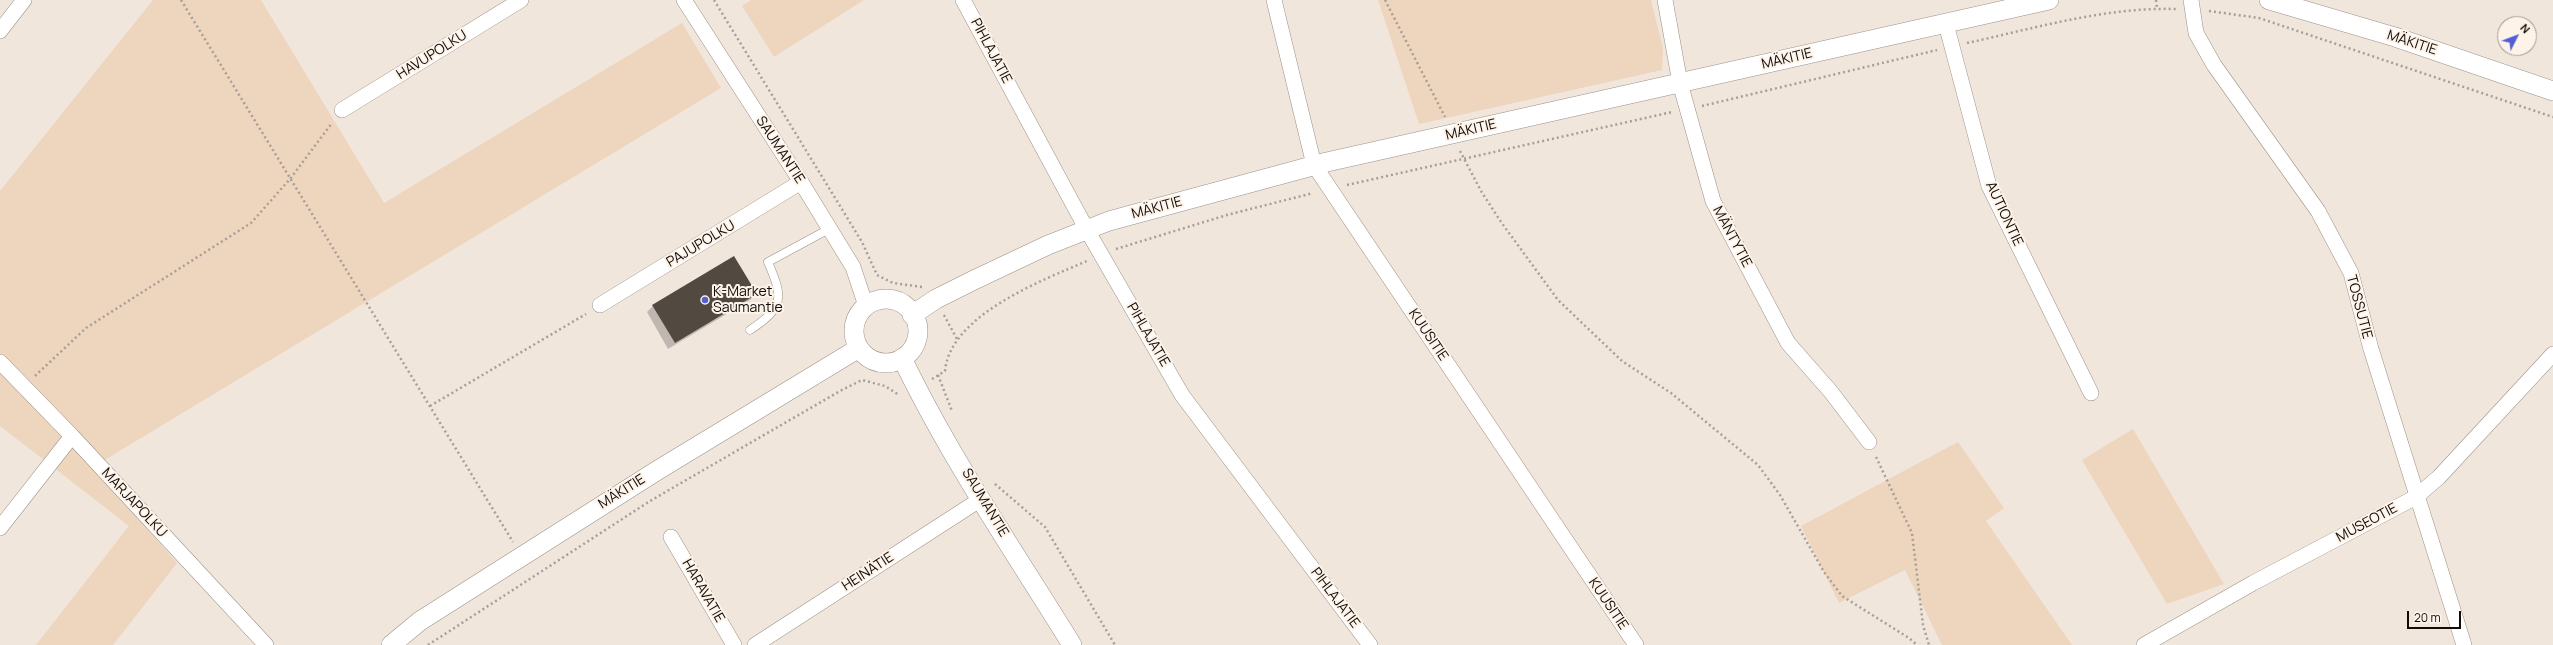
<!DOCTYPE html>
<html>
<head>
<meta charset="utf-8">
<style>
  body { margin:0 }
  #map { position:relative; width:2553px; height:645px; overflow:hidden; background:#f1e6dc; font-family:Manrope,sans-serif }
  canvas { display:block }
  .north { position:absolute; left:2497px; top:16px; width:40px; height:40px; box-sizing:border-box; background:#fef3e9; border:1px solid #9e968f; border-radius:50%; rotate:48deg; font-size:11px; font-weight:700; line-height:16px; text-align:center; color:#0e0b08 }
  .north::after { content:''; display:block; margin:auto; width:14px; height:18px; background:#545dd3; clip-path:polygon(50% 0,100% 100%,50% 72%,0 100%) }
  .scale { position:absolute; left:2407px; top:611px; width:54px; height:18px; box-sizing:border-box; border:2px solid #0e0b08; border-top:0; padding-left:5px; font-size:12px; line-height:14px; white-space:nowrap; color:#0e0b08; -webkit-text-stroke:3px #fef3e9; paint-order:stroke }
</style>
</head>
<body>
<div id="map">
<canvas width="2553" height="645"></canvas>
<div class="north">N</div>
<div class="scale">20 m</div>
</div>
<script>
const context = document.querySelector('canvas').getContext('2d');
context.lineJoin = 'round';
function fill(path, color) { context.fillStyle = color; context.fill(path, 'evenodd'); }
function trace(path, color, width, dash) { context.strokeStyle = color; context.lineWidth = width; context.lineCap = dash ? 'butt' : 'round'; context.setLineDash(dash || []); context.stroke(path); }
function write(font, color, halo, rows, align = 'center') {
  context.font = font + ' Manrope,sans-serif'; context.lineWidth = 4; context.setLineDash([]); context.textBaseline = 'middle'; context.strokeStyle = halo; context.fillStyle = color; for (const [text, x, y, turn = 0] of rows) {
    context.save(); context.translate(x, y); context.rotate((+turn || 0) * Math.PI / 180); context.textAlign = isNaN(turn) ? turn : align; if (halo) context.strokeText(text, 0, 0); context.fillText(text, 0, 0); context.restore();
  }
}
const green = new Path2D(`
  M153 0H261L384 203 682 23 721 88 93 467 177 563 113 645H36L129 526 0 426V191Z
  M751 0H864L774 57 742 6Z
  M1378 0H1651L1663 48 1662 70 1419 124Z
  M2133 429 2224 584 2167 604 2082 460Z
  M1958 442 2004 508 1986 521 2072 645H1942L1905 570 1839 603 1801 526Z`);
const shadow = new Path2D(`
  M756 294 750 300 668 349 647 312 653 306Z`);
const building = new Path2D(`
  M734 256 757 294 675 343 652 305Z`);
const path = new Path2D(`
  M181 0 513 542
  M714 0 862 242 877 275 893 283 922 287
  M1385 0 1445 117
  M2156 0 2157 9
  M2209 11 2259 18 2553 117
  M1967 43C2036 28 2105 7 2176 9
  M1702 106 1937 50
  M1460 151 1481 191 1501 222 1558 300 1622 361 1671 393 1758 465 1780 495 1824 572 1842 596 1909 638 1917 645
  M1347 185 1672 112
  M1116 249 1227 215 1313 193
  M944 315 958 341
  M938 375 952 411
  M35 376 86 328 251 223 290 179 332 123
  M932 379 945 371C950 315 1043 280 1087 261
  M430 406 586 314
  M1876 457 1912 533 1923 625 1929 645
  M995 484 1045 527 1115 645
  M428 645 650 501 840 391 862 380 885 386 899 395`);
const service = new Path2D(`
  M750 330C785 307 783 297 768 262L829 229`);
const minor = new Path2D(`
  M684 0 801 182 853 267 866 306
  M963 0 1087 230 1182 395 1370 645
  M1274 0 1314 165 1636 645
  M1665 0 1680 83 1713 201 1788 343 1831 392 1869 442
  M2191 0 2196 33 2214 65 2318 211 2351 273 2371 349 2464 645
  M1946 24 1989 186 2091 393
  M0 31 24 0
  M342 110 521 0
  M600 305 801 182
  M0 362 72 436 266 645
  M0 528 72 436
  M671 537 734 645
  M755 645 981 499
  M2144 645 2253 583 2416 497 2439 477 2553 354`);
const tertiary = new Path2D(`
  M2269 0 2395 37 2553 91
  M854 331a32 32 0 1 1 64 0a32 32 0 1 1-64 0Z
  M912 315 936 299 974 280 1048 245 1109 221 1327 162 2049 0
  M902 358C950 458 1014 551 1072 645
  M391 645 420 621 658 470 859 348`);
const markers = [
  [705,300,4,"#545dd3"]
];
const streetNames = [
  ["MÄKITIE",2412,43,18],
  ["PIHLAJATIE",991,51,62],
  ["HAVUPOLKU",432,55,-32],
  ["MÄKITIE",1787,59,-13],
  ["MÄKITIE",1471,130,-13],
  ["SAUMANTIE",780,150,57],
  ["MÄKITIE",1157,208,-15],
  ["AUTIONTIE",2004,214,65],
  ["MÄNTYTIE",1732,237,62],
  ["PAJUPOLKU",701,244,-31],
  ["TOSSUTIE",2359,307,75],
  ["PIHLAJATIE",1148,335,60],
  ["KUUSITIE",1428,335,56],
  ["MÄKITIE",622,492,-32],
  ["MARJAPOLKU",134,503,47],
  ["SAUMANTIE",985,503,59],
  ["MUSEOTIE",2367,523,-28],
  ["HEINÄTIE",868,572,-33],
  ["HARAVATIE",703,591,60],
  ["PIHLAJATIE",1335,598,53],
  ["KUUSITIE",1608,604,56]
];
const poiNames = [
  ["K-Market",713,292],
  ["Saumantie",713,308]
];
fill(green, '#eed5be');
fill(shadow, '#0003');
fill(building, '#524a41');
trace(service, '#9b9188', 9);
trace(minor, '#9b9188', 16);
trace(tertiary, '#9b9188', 20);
trace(path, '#a79e97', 2.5, [2, 3]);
trace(service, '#fff', 8);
trace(minor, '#fff', 15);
trace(tertiary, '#fff', 19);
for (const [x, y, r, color] of markers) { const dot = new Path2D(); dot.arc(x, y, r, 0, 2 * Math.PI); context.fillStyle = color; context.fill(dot); trace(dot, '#fef3e9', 1.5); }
write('14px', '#0e0b08', '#fef3e9', streetNames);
write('14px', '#0e0b08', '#fef3e9', poiNames, 'left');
</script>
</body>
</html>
